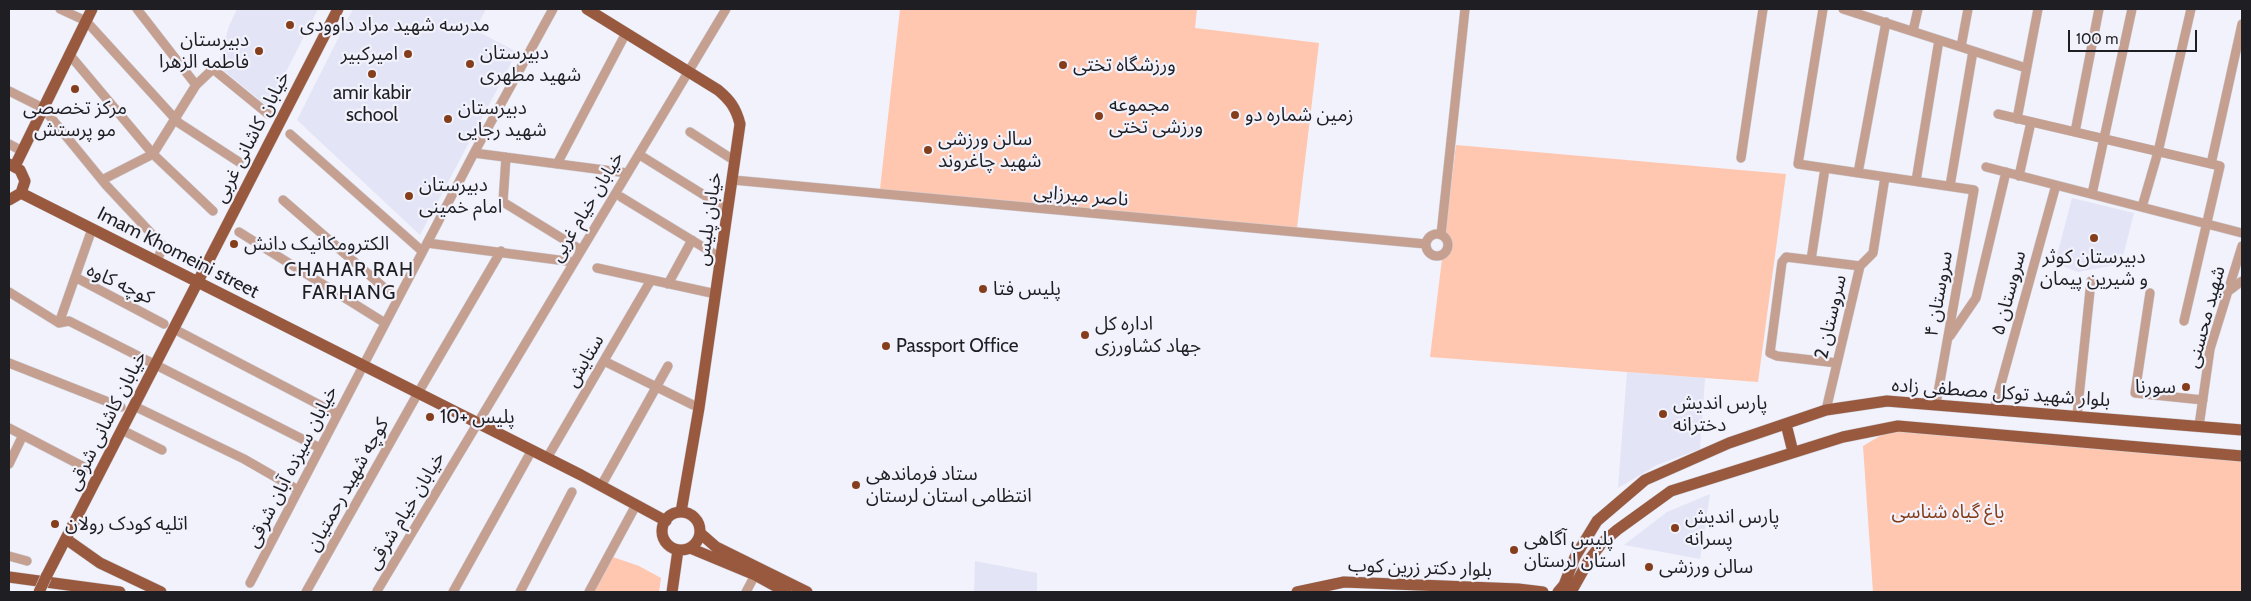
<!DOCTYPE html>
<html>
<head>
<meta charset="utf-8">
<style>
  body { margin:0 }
  #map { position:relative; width:2251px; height:601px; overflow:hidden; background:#f1f2fc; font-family:Cabin,sans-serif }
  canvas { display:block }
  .frame { position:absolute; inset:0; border:10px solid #1f1f23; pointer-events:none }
  .scale { position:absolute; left:2068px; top:30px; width:129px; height:22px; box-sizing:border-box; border:2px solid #1f1f23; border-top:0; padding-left:6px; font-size:15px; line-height:18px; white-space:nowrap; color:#1f1f23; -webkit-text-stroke:4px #f1f2fc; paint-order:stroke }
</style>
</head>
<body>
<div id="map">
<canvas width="2251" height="601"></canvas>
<div class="frame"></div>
<div class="scale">100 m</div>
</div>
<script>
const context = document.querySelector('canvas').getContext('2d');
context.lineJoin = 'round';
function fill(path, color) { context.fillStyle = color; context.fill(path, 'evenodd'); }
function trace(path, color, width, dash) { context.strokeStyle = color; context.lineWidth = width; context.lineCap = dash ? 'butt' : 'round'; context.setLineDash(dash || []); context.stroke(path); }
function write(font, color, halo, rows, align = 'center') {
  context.font = font + ' Cabin,"Noto Sans Arabic",sans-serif'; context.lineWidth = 4.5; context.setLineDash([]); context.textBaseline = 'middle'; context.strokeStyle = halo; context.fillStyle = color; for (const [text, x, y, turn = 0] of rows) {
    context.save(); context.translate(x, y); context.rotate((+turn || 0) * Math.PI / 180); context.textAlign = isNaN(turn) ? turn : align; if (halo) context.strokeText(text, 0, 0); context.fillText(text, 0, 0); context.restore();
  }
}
const built = new Path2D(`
  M237 9H318L268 107 218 66 229 26Z
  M353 9H486L475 30 517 52 420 235 297 120Z
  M2072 198 2134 213 2121 264 2078 272 2055 263Z
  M1627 372 1705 378 1700 449 1657 465 1618 488Z
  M1710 494 1700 559 1624 545 1667 512Z
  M975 561 1037 573V592H974Z`);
const green = new Path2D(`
  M900 9H1197L1195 28 1319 43 1296 236 880 189Z
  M1456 145 1786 174 1758 382 1430 357Z
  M1895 427 2242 457V592H1873L1863 446Z
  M610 556 639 566 661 578 659 592H593Z`);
const minor = new Path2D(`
  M60 9 86 21 179 123 239 162
  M137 9 196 85
  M1823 9 1798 164 1974 190 1936 404
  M1843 9 2026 68
  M1913 31 1918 9
  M1961 47 1968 9
  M69 54 153 154 213 211
  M9 91 43 108 106 185 163 246 157 261
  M1998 114 2220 166 2184 321
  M2017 119 2038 9
  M690 132 735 161
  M2075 132 2099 9
  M290 134 422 251
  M9 144 22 151
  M474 153 627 173
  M506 157 503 202 581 250
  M643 157 728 210
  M1741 158 1763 9
  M557 164 626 33
  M2211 164 2242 24
  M1986 167 2242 233
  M1825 168 1811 260 1860 266
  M1858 173 1886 22
  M2019 176 2031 122
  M102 180 153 154 196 85 213 69 268 114
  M733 180 1426 244
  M1916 181 1939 40
  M1950 186 1973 51
  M2092 194 2132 9
  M621 197 721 258
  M283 200 397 299
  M2142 207 2158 152 2191 9
  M239 232 385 323
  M1426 245a11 11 0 1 1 22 0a11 11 0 1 1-22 0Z
  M1441 235 1465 9
  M427 243 574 262
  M1811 260 1786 257 1782 262 1770 353 1777 356 1837 363
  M597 268 716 294
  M75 277 164 324
  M668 284 692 240
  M2230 290 2242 281
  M9 292 59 323 92 229
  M2150 293 2135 393 2203 400
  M59 323 69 321 320 448
  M174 329 337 414
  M1950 336 1976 298 2006 172
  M604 361 693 405
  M9 363 121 407
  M134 406 244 459 298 490
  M1994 409 2056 185
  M1826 410 1860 266 1873 253 1885 177
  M2077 416 2091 281
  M2199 426 2210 349 2242 246
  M9 428 86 468
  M122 430 162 450
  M547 458 651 280
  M9 464 23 435
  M601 486 668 366
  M9 556 27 561
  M250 583 474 153 553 9
  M377 591 726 9
  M306 592 418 393 501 251
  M453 592 532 450
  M520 592 572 492
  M589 592 636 505
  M746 592 755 575`);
const major = new Path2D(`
  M587 9 718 90C730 100 736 108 740 124L699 408 681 512
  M15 166 92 9
  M21 193 581 475 666 521
  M9 200 21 193 25 181 20 170 9 164
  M1786 424 1793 452
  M662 531a19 19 0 1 1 38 0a19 19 0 1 1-38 0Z
  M700 533 716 547 807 592
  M66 539 100 563 161 592
  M690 548 755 575 786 592
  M9 577 120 592
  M46 577 338 9
  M672 592 678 550
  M1297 592 1344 582 1518 589 1543 592
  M1558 592 1564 585 1575 557 1597 521 1645 480 1729 443 1826 410 1887 401 2242 430
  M1571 592 1589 560 1602 543 1617 530 1671 491 1843 437 1898 426 2242 456`);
const majorBridge = new Path2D(`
  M39 592 46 577`);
const markers = [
  [290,25,5,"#853e1c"],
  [259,51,5,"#853e1c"],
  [408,54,5,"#853e1c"],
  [470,64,5,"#853e1c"],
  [1063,65,5,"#853e1c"],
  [372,74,5,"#853e1c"],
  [75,89,5,"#853e1c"],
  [1235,115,5,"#853e1c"],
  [1099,116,5,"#853e1c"],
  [448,119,5,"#853e1c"],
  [928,150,5,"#853e1c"],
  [409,196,5,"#853e1c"],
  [2094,238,5,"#853e1c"],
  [234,244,5,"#853e1c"],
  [983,289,5,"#853e1c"],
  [1085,335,5,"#853e1c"],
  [886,346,5,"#853e1c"],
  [2186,387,5,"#853e1c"],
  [1663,414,5,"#853e1c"],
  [430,417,5,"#853e1c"],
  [856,485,5,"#853e1c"],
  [55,524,5,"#853e1c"],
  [1675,528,5,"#853e1c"],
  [1514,550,5,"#853e1c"],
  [1649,567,5,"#853e1c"]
];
const poiNames = [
  ["مدرسه شهید مراد داوودی",300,25],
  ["دبیرستان",249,40,"right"],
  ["فاطمه الزهرا",249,62,"right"],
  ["دبیرستان",480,53],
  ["شهید مطهری",480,75],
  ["امیرکبیر",398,54,"right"],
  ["ورزشگاه تختی",1073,65],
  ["amir kabir",372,93,"center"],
  ["school",372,115,"center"],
  ["مجموعه",1109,105],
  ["ورزشی تختی",1109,127],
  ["مرکز تخصصی",75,108,"center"],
  ["مو پرستش",75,130,"center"],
  ["دبیرستان",458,108],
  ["شهید رجایی",458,130],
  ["زمین شماره دو",1245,115],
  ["سالن ورزشی",938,139],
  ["شهید چاغروند",938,161],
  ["دبیرستان",419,185],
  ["امام خمینی",419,207],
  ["الکترومکانیک دانش",244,244],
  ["دبیرستان کوثر",2094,257,"center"],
  ["و شیرین پیمان",2094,279,"center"],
  ["پلیس فتا",993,289],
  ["اداره کل",1095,324],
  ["جهاد کشاورزی",1095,346],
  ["Passport Office",896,346],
  ["سورنا",2176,387,"right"],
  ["پارس اندیش",1673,403],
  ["دخترانه",1673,425],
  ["پلیس +10",440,417],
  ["ستاد فرماندهی",866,474],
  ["انتظامی استان لرستان",866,496],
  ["پارس اندیش",1685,517],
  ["پسرانه",1685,539],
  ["اتلیه کودک رولان",65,524],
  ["پلیس آگاهی",1524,539],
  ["استان لرستان",1524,561],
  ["سالن ورزشی",1659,567]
];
const streetNames = [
  ["خیابان کاشانی غربی",252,137,-63],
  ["ناصر میرزایی",1081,196,5],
  ["خیابان خیام غربی",587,207,-59],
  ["خیابان پلیس",709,219,-82],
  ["Imam Khomeini street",178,253,27],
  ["کوچه کاوه",120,284,25],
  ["سروستان ۵",2009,293,-75],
  ["سروستان ۴",1939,294,-80],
  ["سروستان 2",1831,317,-77],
  ["شهید محسنی",2206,317,-75],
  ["ستایش",585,361,-60],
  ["بلوار شهید توکل مصطفی زاده",2001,393,4],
  ["خیابان کاشانی شرقی",107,421,-63],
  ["خیابان سیزده آبان شرقی",292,467,-63],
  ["کوچه شهید رحمتیان",348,485,-61],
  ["خیابان خیام شرقی",406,511,-59],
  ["بلوار دکتر زرین کوب",1420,568,2]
];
const parkNames = [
  ["باغ گیاه شناسی",1948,512]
];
const neighbourhoodNames = [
  ["CHAHAR RAH",349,270],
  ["FARHANG",349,293]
];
fill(built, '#e3e4f5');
fill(green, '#ffc7af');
trace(minor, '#cfd0d9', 10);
trace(major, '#cfd0d9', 12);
trace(minor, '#c5a091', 9);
trace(major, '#98593e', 11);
trace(majorBridge, '#cfd0d9', 12, []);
trace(majorBridge, '#98593e', 11);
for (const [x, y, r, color] of markers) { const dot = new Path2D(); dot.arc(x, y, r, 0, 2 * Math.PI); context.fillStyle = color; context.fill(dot); trace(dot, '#f1f2fc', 2); }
write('19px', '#1f1f23', '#f1f2fc', poiNames, 'left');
write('19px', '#1f1f23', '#f1f2fc', streetNames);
write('19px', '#843c18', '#f1f2fc', parkNames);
context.letterSpacing = '1px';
write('20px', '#1f1f23', '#f1f2fc', neighbourhoodNames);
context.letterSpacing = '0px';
</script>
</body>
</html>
